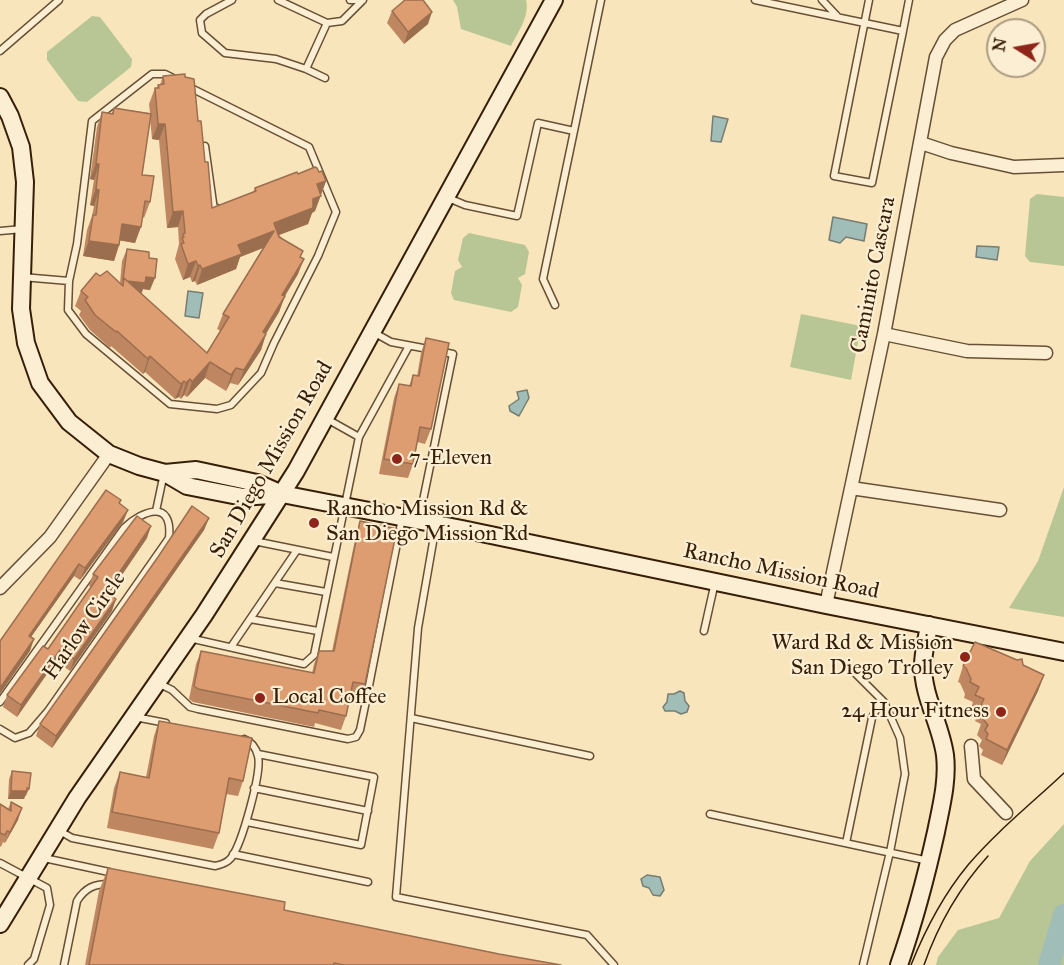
<!DOCTYPE html>
<html>
<head>
<meta charset="utf-8">
<style>
  body { margin:0 }
  #map { position:relative; width:1064px; height:965px; overflow:hidden; background:#f9e5bc; font-family:"IM FELL Great Primer",serif }
  canvas { display:block }
  .north { position:absolute; left:986px; top:18px; width:60px; height:60px; box-sizing:border-box; background:#fbeed3; border:2px solid #ac9b82; border-radius:50%; rotate:281deg; font-size:16px; font-weight:700; line-height:24px; text-align:center; color:#361e08 }
  .north::after { content:''; display:block; margin:auto; width:21px; height:27px; background:#8f2418; clip-path:polygon(50% 0,100% 100%,50% 72%,0 100%) }
</style>
</head>
<body>
<div id="map">
<canvas width="1064" height="965"></canvas>
<div class="north">N</div>
</div>
<script>
const context = document.querySelector('canvas').getContext('2d');
context.lineJoin = 'round';
function fill(path, color) { context.fillStyle = color; context.fill(path, 'evenodd'); }
function trace(path, color, width, dash) { context.strokeStyle = color; context.lineWidth = width; context.lineCap = dash ? 'butt' : 'round'; context.setLineDash(dash || []); context.stroke(path); }
function write(font, color, halo, rows, align = 'center') {
  context.font = font + ' "IM FELL Great Primer",serif'; context.lineWidth = 4.5; context.setLineDash([]); context.textBaseline = 'middle'; context.strokeStyle = halo; context.fillStyle = color; for (const [text, x, y, turn = 0] of rows) {
    context.save(); context.translate(x, y); context.rotate((+turn || 0) * Math.PI / 180); context.textAlign = isNaN(turn) ? turn : align; if (halo) context.strokeText(text, 0, 0); context.fillText(text, 0, 0); context.restore();
  }
}
const green = new Path2D(`
  M453 0H526C530 16 518 32 511 46L461 29 457 7Z
  M92 16 100 17 132 59 131 67 87 102 78 101 47 60V52Z
  M1037 194 1064 197V266L1030 262 1025 256 1030 199Z
  M469 233 525 245 529 252 525 274 518 278 522 285 518 307 511 312 454 300 451 293 455 271 462 267 458 260 463 238Z
  M801 314 861 326 851 380 790 367Z
  M1064 487V617L1009 608 1038 561Z
  M1064 824V965H936L938 957 958 930 999 918 1030 861Z`);
const water = new Path2D(`
  M713 116 728 119 721 142 711 141Z
  M833 217 867 224 864 241 846 237 840 243 829 240Z
  M977 246 999 247 997 260 976 257Z
  M188 291 203 293 199 318 185 316Z
  M527 390 529 398 519 416 510 411 509 406 519 399 517 392Z
  M680 691 684 693 685 701 689 706 687 712 681 714 675 711H665L663 707 667 702 668 694H674Z
  M647 875 660 877 664 890 660 896 653 895 649 888 643 886 641 879Z`);
const river = new Path2D(`
  M1049 965 1064 915`);
const lane = new Path2D(`
  M232 0 206 14 200 20 202 33 225 53 276 59 306 69 325 78
  M278 0 327 23
  M350 0H363
  M755 0 903 31 909 0
  M822 0 838 17
  M869 0 834 176 872 183 903 31
  M0 51 59 0
  M306 69 327 23 342 21 362 1
  M574 131 601 0
  M205 146 214 210 217 208
  M446 197 465 205 517 216 538 123 574 131 543 279 555 305
  M0 231 23 229
  M22 277 69 281 68 310 86 334 170 404 217 409 231 405 261 373 274 343 318 256 336 212 309 147 189 87
  M69 281 77 244 92 121 152 74H165L175 79
  M373 332 391 342 428 349
  M327 419 359 437 409 346
  M156 511 164 473
  M419 520 453 354 438 351
  M436 525 418 628 396 897 587 935 614 965
  M254 541 333 557
  M275 583 326 592
  M250 619 318 631
  M704 631 715 582
  M189 638 304 664 314 655 359 437
  M231 647 297 550
  M849 667 884 702 900 738 905 774 890 852 863 965
  M158 683 172 690 190 707 198 709 348 739 356 737 360 730 366 701 402 518
  M0 702 124 528C143 510 173 499 169 538L48 711 29 733 15 738 0 729
  M135 717 166 723
  M411 718 590 756
  M254 788 368 811
  M710 814 929 861
  M247 822 361 845 374 777 258 754
  M58 830 72 838 215 866C220 865 227 863 231 858 242 844 262 772 258 756 256 747 252 742 244 739
  M846 843 872 718 881 699
  M233 854 368 882
  M44 858 109 872 112 875
  M0 863 47 888 50 905 34 959 28 965
  M64 965 77 901C85 888 94 884 109 884`);
const street = new Path2D(`
  M921 143 951 153 1014 167 1064 165
  M884 334 967 351 1046 353
  M851 488 1000 510
  M0 588 50 537 109 454
  M826 605 884 334 936 57 945 40 955 30 1022 0
  M971 746 974 779 1006 813`);
const secondary = new Path2D(`
  M0 97 10 116 21 147 25 182 21 309 26 343 40 383 69 422 109 454 139 466 165 473 187 486 243 497 282 494 257 483 196 470 165 473
  M282 494 462 529 826 605 1064 652
  M0 924 77 798 204 615 296 471 554 0
  M899 965C914 922 926 877 936 832 941 807 948 781 945 755 941 725 923 697 923 666 923 652 927 639 929 625`);
const tram = new Path2D(`
  M911 965C925 930 944 894 968 865 996 832 1032 803 1064 773
  M924 965C938 925 959 888 988 856`);
const wall = new Path2D(`
  M392 11 428 24 404 44 387 23Z
  M163 76 185 77 198 121 212 208 253 192 255 188 298 174 319 172 326 181 315 211 312 213 308 224 279 235 301 257 298 274 285 296 279 312 266 334 261 350 238 385 230 383 226 391 205 378 187 397 184 395 181 399 179 397 175 399 145 372 143 374 111 346 110 348 90 330 79 315 81 311 75 306 81 291 100 276 120 283 122 261 127 249 149 258 150 290 143 289 141 294 207 353 221 331 217 329 223 314 263 248 240 257 236 269 197 285 195 281 192 282 190 277 183 280 175 259 179 244 178 227 167 228 159 140 152 139 150 118 142 175 150 202 144 218 143 217 135 243 120 240 119 245 114 261 83 256 87 230 92 216 94 206 90 205 94 180 90 179 97 127 102 112 112 113 114 108 150 113 149 104 155 88H157L158 85H160Z
  M426 338 431 429 425 444 417 442 413 464 408 478 379 474 394 398 399 384 409 386 413 375 417 376 421 353Z
  M121 500 119 504 128 510 123 522 80 580 74 576 31 637 30 651 0 641Z
  M209 518 204 530 52 748 36 736 40 724Z
  M360 521 365 684 360 698 350 696 346 716 341 730 315 723 314 727 193 702 189 699 196 664 201 651 312 673 314 664 319 651H332L356 535Z
  M147 538 109 594 112 611 70 671 56 661 17 717 3 707 7 695 48 649 91 587 89 586 93 574Z
  M1023 665 1044 675 1038 691 1002 765 981 755 983 750 979 746 982 740 977 735 981 724 975 721 978 714 970 711 973 702 964 698 965 694 960 683 958 682 963 666Z
  M159 721 243 781 238 796 226 794 219 833 213 849 107 828 114 788 120 772 146 777 154 736Z
  M12 771 29 789 26 796H25L24 799H8L9 779Z
  M11 802 18 820 5 843 3 842 1 847 0 846V804L8 809Z
  M108 868 284 910 499 954 561 965H85L99 891Z`);
const shadedWall = new Path2D(`
  M432 12 428 24 404 44 408 32Z
  M158 124H165L159 140 152 139Z
  M96 164H99L94 180 90 179Z
  M326 181 315 211 312 213 308 224 271 238 268 246 240 257 236 269 197 285 202 269 238 245 274 223 317 184Z
  M96 189 99 190 94 206 90 205Z
  M183 211 178 227 167 228 173 212Z
  M122 224 141 227 135 243 117 240Z
  M89 241 119 245 114 261 83 256Z
  M304 259 298 274 276 310 282 295Z
  M196 261 190 277 183 280 188 264Z
  M200 265 195 281 192 282 198 266Z
  M146 277 155 278 150 290 143 289 141 295 123 286 124 280Z
  M285 296 279 312 257 348 263 332Z
  M266 334 261 350 238 385 244 370Z
  M150 356 145 372 143 374 148 359Z
  M210 362 205 378 187 397 192 382Z
  M236 368 230 383 226 391 231 375Z
  M190 379 184 395 181 399 186 383Z
  M184 381 179 397 175 399 181 384Z
  M128 510 123 522 80 580 85 568Z
  M209 518 204 530 52 748 56 736Z
  M151 526 147 538 102 604 106 592Z
  M79 564 74 576 24 647 29 636Z
  M116 599 112 611 70 671 74 659Z
  M34 639 30 651 0 694V688Z
  M60 650 56 661 17 717 21 705Z
  M1044 675 1038 691 1002 765 1007 750Z
  M11 791H27L24 799H8Z
  M22 808 18 820 5 843 10 832Z`);
const building = new Path2D(`
  M405 0H423L432 12 408 32 392 11Z
  M185 74V77L194 79 198 121H201L205 162H208L212 208 256 191 255 188 297 172 298 174 315 167 317 168 319 172 322 171 326 181 317 184 321 196 313 199V208L274 223 279 237 303 251 300 257 304 259 282 295 285 296 263 332 266 334 244 370 236 368 231 375 210 362 192 382 190 379 186 383 184 381 181 384 150 356 148 359 117 331 116 332 95 315 85 300 88 297 81 291 96 273 100 276 107 271 123 286 124 278 207 353 229 317 223 314 274 231 238 245 242 254 202 269 200 265 198 266 196 261 188 264 181 244 184 243 182 238 184 237 183 234 185 233 183 211 173 212 165 124H158L155 88H159L158 85 164 84 163 76Z
  M114 108 151 114 142 175 154 176 150 202 145 201 141 227 122 224 119 245 89 241 93 215H96L99 190 96 189 99 164H96L102 112 113 114Z
  M127 249 149 252V258L157 259 155 278 146 277 145 283 127 281 124 278V280H123Z
  M426 338 449 343 431 429 420 427 413 464 384 459 399 384 411 386 413 375 419 376Z
  M106 490 121 500 119 503 128 510 85 568 79 564 29 636 34 639 0 688V641Z
  M192 506 209 518 56 736 40 724 158 557Z
  M137 516 151 526 106 592 116 599 74 659 60 650 21 705 7 695 43 646 48 649 98 577 93 574Z
  M360 521 397 529 365 684 353 682 346 716 319 710 318 713 198 689 194 686 201 651 314 673 319 651H334Z
  M975 642 1017 660 1022 659 1023 665 1044 675 1007 750 986 739 988 734 985 730 988 725 983 719 987 708 981 705 984 699 975 695 979 687 970 682 971 679 966 668 963 666Z
  M159 721 252 738 243 781 229 778 219 833 112 812 120 772 149 778Z
  M12 771 31 773 29 789 27 788V791H11Z
  M11 802 22 808 10 832 7 831 5 835 0 833V804L11 811Z
  M108 868 285 902 284 910 499 954 561 965H344L334 963 333 965H89Z`);
const markers = [
  [397,459,6,"#8f2418"],
  [314,523,6,"#8f2418"],
  [965,657,6,"#8f2418"],
  [260,698,6,"#8f2418"],
  [1001,712,6,"#8f2418"]
];
const streetNames = [
  ["Caminito Cascara",874,275,-79],
  ["San Diego Mission Road",272,460,-60],
  ["Rancho Mission Road",781,572,12],
  ["Harlow Circle",85,626,-55]
];
const poiNames = [
  ["7-Eleven",409,459],
  ["Rancho Mission Rd &",326,510],
  ["San Diego Mission Rd",326,535],
  ["Ward Rd & Mission",953,644,"right"],
  ["San Diego Trolley",953,669,"right"],
  ["Local Coffee",272,698],
  ["24 Hour Fitness",989,712,"right"]
];
fill(green, '#b8c695');
fill(water, '#a0bdb8');
trace(water, '#767d72', 1.5);
trace(river, '#a0bdb8', 22);
trace(lane, '#675035', 9);
trace(street, '#675035', 15);
trace(secondary, '#361e08', 20);
trace(lane, '#fbeed3', 6);
trace(street, '#fbeed3', 12);
trace(secondary, '#fbeed3', 16);
trace(tram, '#361e08', 1.5);
fill(wall, '#be8761');
fill(shadedWall, '#9b6e4f');
fill(building, '#dd9d71');
trace(building, '#9b6e4f', 1.5);
for (const [x, y, r, color] of markers) { const dot = new Path2D(); dot.arc(x, y, r, 0, 2 * Math.PI); context.fillStyle = color; context.fill(dot); trace(dot, '#fbeed3', 2); }
write('22px', '#361e08', '#fbeed3', streetNames);
write('22px', '#361e08', '#fbeed3', poiNames, 'left');
</script>
</body>
</html>
